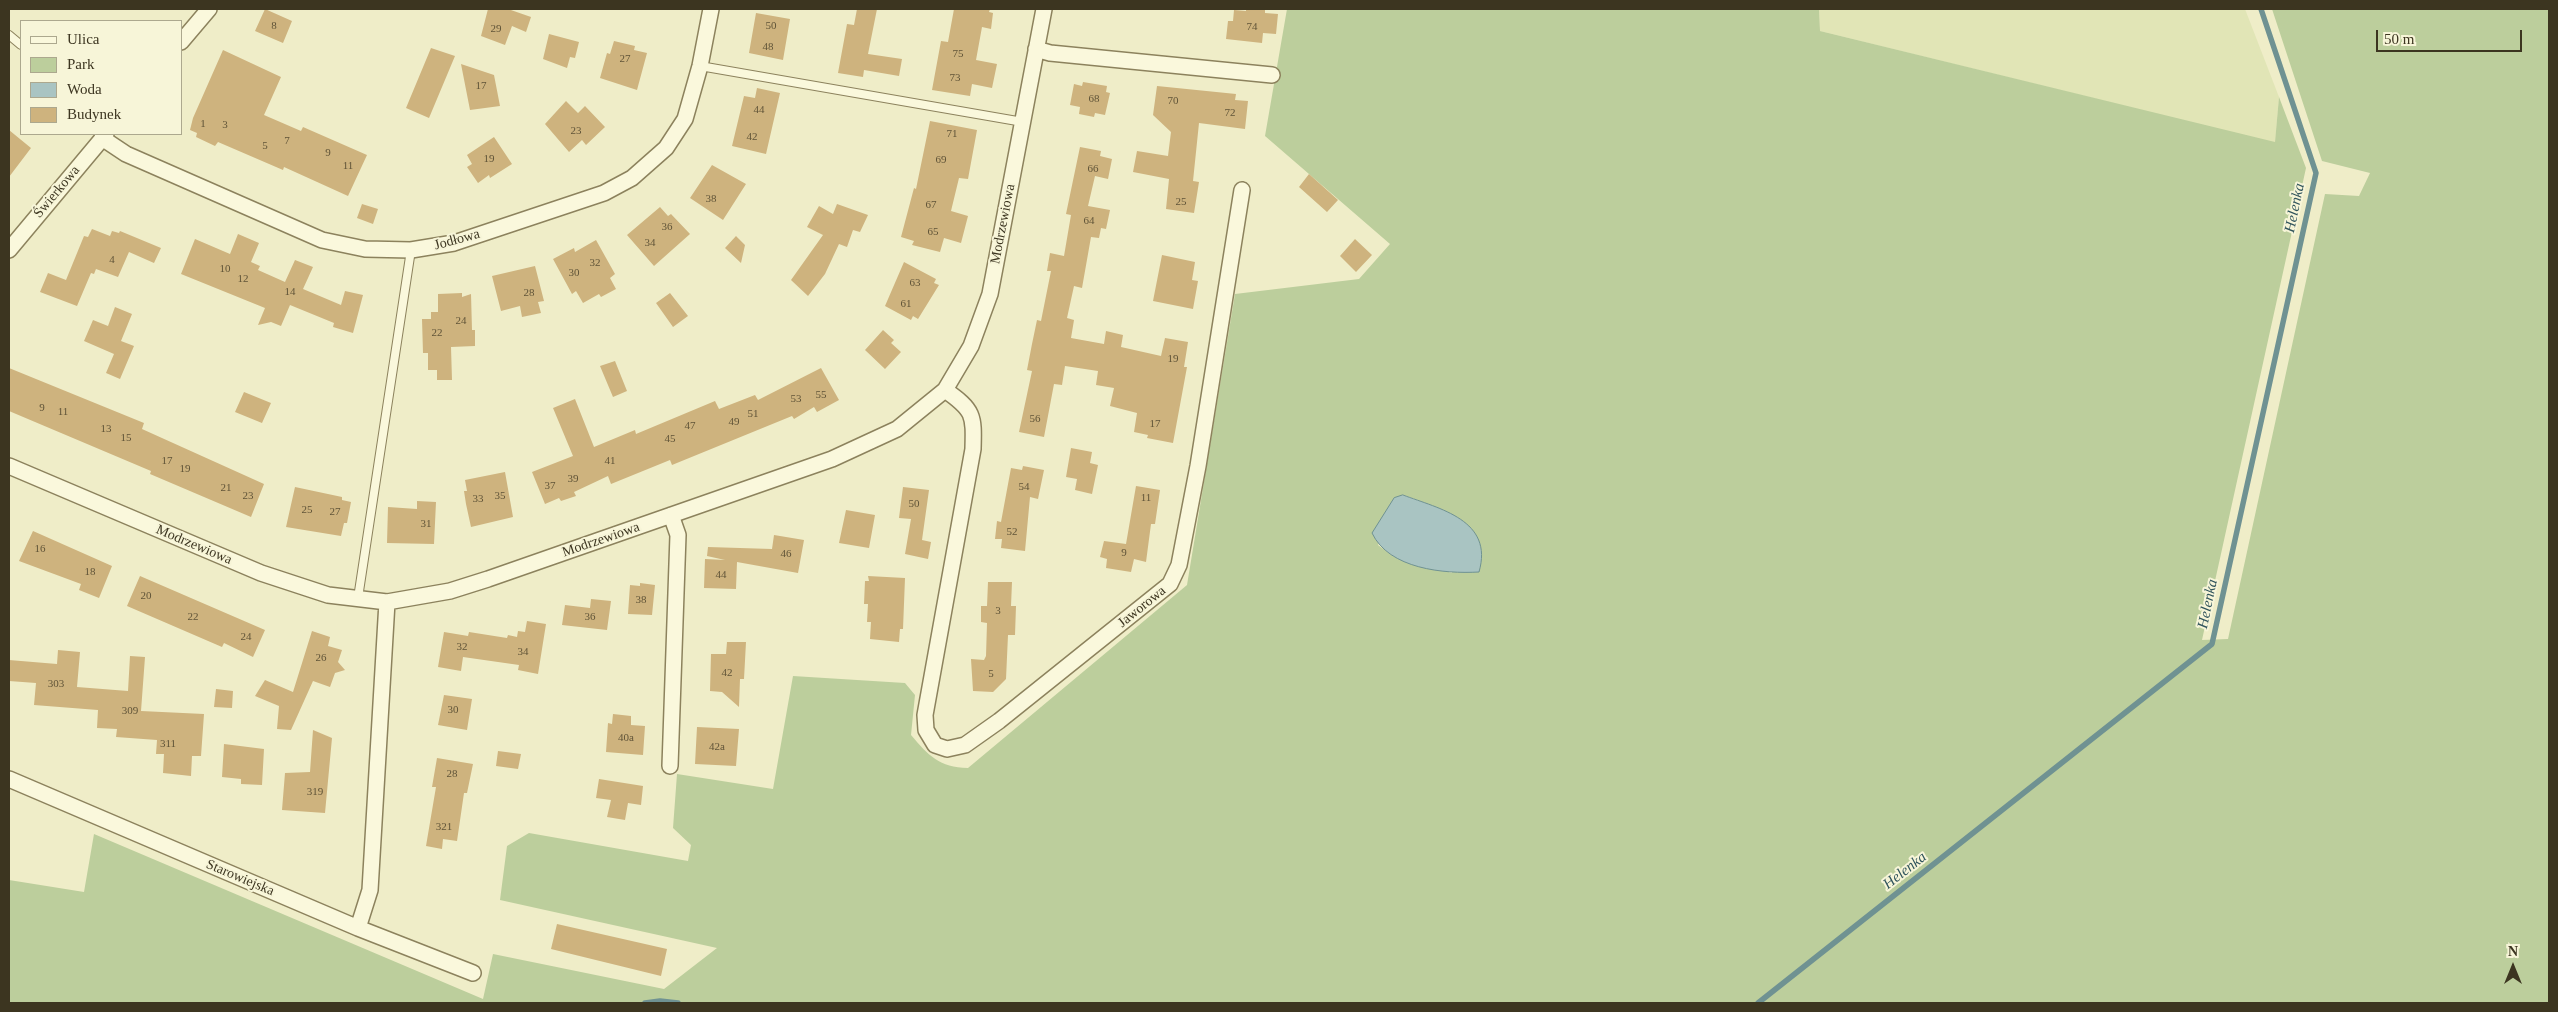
<!DOCTYPE html>
<html>
<head>
<meta charset="utf-8">
<style>
  body { margin:0 }
  #map { position:relative; width:2558px; height:1012px; overflow:hidden; background:#efedc8; font-family:Georgia,serif }
  canvas { display:block }
  .frame { position:absolute; inset:0; border:10px solid #3c3520; pointer-events:none }
  .legend { position:absolute; left:20px; top:20px; width:162px; height:115px; box-sizing:border-box; background:#f7f5d8; border:1px solid #aca88e; margin:0; padding:6px 9px; list-style:none; font-size:15px; color:#3c3520 }
  .legend li { display:flex; align-items:center; gap:10px; height:25px }
  .legend b { width:25px; border:1px solid #aca88e }
  .north { position:absolute; left:2488px; top:942px; width:50px; height:50px; -webkit-text-stroke:4px #f7f5d8; paint-order:stroke; rotate:0deg; font-size:14px; font-weight:700; line-height:20px; text-align:center; color:#3c3520 }
  .north::after { content:''; display:block; margin:auto; width:18px; height:22px; background:#3c3520; clip-path:polygon(50% 0,100% 100%,50% 72%,0 100%) }
  .scale { position:absolute; left:2376px; top:30px; width:146px; height:22px; box-sizing:border-box; border:2px solid #3c3520; border-top:0; padding-left:6px; font-size:15px; line-height:18px; white-space:nowrap; color:#3c3520; -webkit-text-stroke:4px #f7f5d8; paint-order:stroke }
</style>
</head>
<body>
<div id="map">
<canvas width="2558" height="1012"></canvas>
<div class="frame"></div>
<ul class="legend">
<li><b style="height:6px;background:#faf8dc"></b>Ulica</li>
<li><b style="height:14px;background:#bcce9c"></b>Park</li>
<li><b style="height:14px;background:#a9c4c2"></b>Woda</li>
<li><b style="height:14px;background:#ceb37e"></b>Budynek</li>
</ul>
<div class="north">N</div>
<div class="scale">50 m</div>
</div>
<script>
const context = document.querySelector('canvas').getContext('2d');
context.lineJoin = 'round';
function fill(path, color) { context.fillStyle = color; context.fill(path, 'evenodd'); }
function trace(path, color, width, dash) { context.strokeStyle = color; context.lineWidth = width; context.lineCap = dash ? 'butt' : 'round'; context.setLineDash(dash || []); context.stroke(path); }
function write(font, color, halo, rows, align = 'center') {
  context.font = font + ' Georgia,serif'; context.lineWidth = 4; context.setLineDash([]); context.textBaseline = 'middle'; context.strokeStyle = halo; context.fillStyle = color; for (const [text, x, y, turn = 0] of rows) {
    context.save(); context.translate(x, y); context.rotate((+turn || 0) * Math.PI / 180); context.textAlign = isNaN(turn) ? turn : align; if (halo) context.strokeText(text, 0, 0); context.fillText(text, 0, 0); context.restore();
  }
}
const farmland = new Path2D(`
  M1819 9H2245L2279 97 2275 143 1820 31Z`);
const green = new Path2D(`
  M1287 9H1819L1820 31 2275 142 2279 97 2306 168 2202 640 2228 639 2325 194 2359 196 2370 173 2322 161 2272 9H2549V1003H9V880L84 892 94 834 483 999 493 954 664 989 717 948 500 900 507 846 529 833 688 861 691 845 673 828 677 774 773 789 793 676 905 683 915 695 911 735C929 756 939 767 968 768L1187 585 1235 294 1359 279 1390 244 1265 136ZM1403 495 1425 503 1452 573 1393 556 1378 545Z`);
const water = new Path2D(`
  M1403 495C1440 509 1494 520 1479 572 1444 574 1389 569 1372 533L1394 498Z`);
const stream = new Path2D(`
  M645 1003 660 1001 678 1003
  M1758 1003 2212 644 2316 173 2261 9`);
const building = new Path2D(`
  M265 9 292 21 283 43 255 31Z
  M488 9H508L531 17 526 32 512 26 505 45 481 36Z
  M857 9H877L868 54 902 59 899 76 864 70 863 77 838 73 847 24 854 25Z
  M954 9H990L989 12 993 13 991 29 982 27 976 60 997 64 992 88 972 84 970 96 932 90 941 41 948 42Z
  M1246 9H1265V13L1278 14 1276 34 1263 33 1262 43 1226 39 1228 21H1233L1234 10 1246 11Z
  M756 13 790 19 783 60 749 53Z
  M549 34 579 42 575 58 570 57 567 68 543 59Z
  M614 41 635 46 634 50 647 53 637 90 600 78 607 53 610 54Z
  M431 48 455 56 429 118 406 108Z
  M223 50 281 77 264 115 301 131 303 127 367 155 348 196 284 167 283 170 218 142 215 146 196 137 197 133 190 130 193 118Z
  M461 64 494 75 500 106 470 110Z
  M1083 82 1107 86 1106 92 1110 93 1105 115 1095 113 1094 117 1079 114 1080 107 1070 105 1074 84 1082 86Z
  M1157 86 1236 94 1235 100 1248 101 1245 129 1199 123 1193 181 1199 182 1194 213 1166 209 1169 179 1133 172 1137 151 1168 156 1171 132 1153 115Z
  M757 88 780 93 766 154 732 146 744 96 755 98Z
  M566 101 578 113 585 106 605 127 586 145 582 140 569 152 545 124Z
  M930 121 977 130 968 179 959 178 951 211 968 216 961 243 944 238 940 252 912 245 914 241 901 237 914 188 916 189Z
  M9 130 31 148 9 177Z
  M494 137 512 164 490 178 489 175 478 183 467 167 472 164 467 155Z
  M1080 147 1101 151 1100 156 1112 159 1108 179 1095 176 1088 206 1110 210 1106 229 1101 228 1099 238 1091 237 1082 288 1074 286 1067 318 1074 320 1071 338 1104 344 1106 331 1123 335 1121 347 1161 356 1165 338 1188 342 1184 367H1187L1173 443 1147 438 1148 435 1134 432 1137 413 1110 406 1114 388 1096 385 1098 371 1065 366 1062 385 1054 384 1044 437 1019 432 1032 371 1027 370 1032 344 1037 320 1041 321 1051 271H1047L1050 253 1064 256 1071 215 1066 214Z
  M712 165 746 184 723 220 690 198Z
  M1309 174 1338 200 1327 212 1299 187Z
  M362 204 378 209 373 224 357 218Z
  M837 204 868 215 860 232 853 230 847 247 839 244 825 274 808 296 791 280 823 235 807 227 819 206 833 214Z
  M660 207 668 216 671 214 690 234 654 266 627 235Z
  M92 229 110 236 112 231 119 233 120 231 161 248 154 263 129 252 118 277 96 269 94 274 91 273 77 306 40 292 48 273 66 280 84 236 88 237Z
  M238 234 259 243 251 262 260 266 258 270 285 282 295 260 313 267 303 289 341 305 345 291 363 295 353 333 333 327 334 323 290 305 281 326 271 322 258 325 265 308 181 274 195 239 230 254Z
  M736 236 745 245 741 263 725 248Z
  M1355 239 1372 255 1356 272 1340 256Z
  M596 240 615 274 610 278 616 289 601 297 599 294 583 303 576 291 572 294 553 259 574 248 575 252Z
  M1162 255 1195 262 1192 280 1198 281 1193 309 1153 301Z
  M904 262 936 279 934 283 939 285 918 319 913 316 911 320 885 306Z
  M535 266 544 301 538 302 541 313 522 317 520 306 501 311 492 276Z
  M462 293V297L471 294 472 330H475V346L451 347 452 380H437V370H428V353H423L422 319H431V312H438V294Z
  M670 293 688 316 673 327 656 303Z
  M115 307 132 314 121 341 134 346 120 379 106 373 114 354 84 341 93 320 108 326Z
  M883 330 894 340 891 343 901 352 885 369 865 350Z
  M615 361 627 391 613 397 600 366Z
  M9 368 144 423 142 429 264 484 251 517 150 474 151 471 9 411Z
  M821 368 839 400 817 412 814 407 794 419 792 416 672 465 670 460 611 484 608 476 574 492 576 496 561 501 559 498 545 504 532 472 573 456 553 408 575 399 594 447 635 430 636 434 715 401 719 409 755 395 758 400Z
  M244 392 271 403 262 423 235 412Z
  M1071 448 1092 452 1090 463 1098 465 1092 494 1075 490 1077 479 1066 477Z
  M1023 466 1044 470 1038 499 1030 497 1025 551 1001 548 1002 539H995L997 521 1001 522 1011 468 1022 470Z
  M505 472 513 517 471 527 466 504 464 491H467L465 480Z
  M1136 486 1160 490 1155 524H1151L1146 562 1134 559 1131 572 1106 568 1107 559 1100 557 1104 541 1126 544Z
  M295 487 342 497V500L351 502 347 523H344L341 536 286 527Z
  M903 487 929 490 922 540 931 542 928 559 905 554 911 519 899 518Z
  M417 501 436 502 434 544 387 543 388 507 417 509Z
  M846 510 875 515 869 548 839 543Z
  M33 531 112 566 99 598 79 590 81 584 19 561Z
  M774 535 804 540 798 573 737 562 736 589 704 588 705 559 725 560 707 556 708 547 772 549Z
  M140 576 265 630 253 657 224 643 222 647 127 606Z
  M868 576 905 578 903 629H900L899 642 870 639 871 622H867L868 604H864L865 581H869Z
  M988 582H1012L1011 606H1016L1015 635H1008L1006 679 993 692 973 691 971 659 984 660 986 656 987 623 981 622V606H987Z
  M640 583 655 585 652 615 628 614 630 585 640 586Z
  M591 599 611 601 607 630 562 625 565 605 590 608Z
  M527 621 546 624 538 674 518 670 519 665 463 657 461 671 438 667 444 632 468 636 469 632 507 638 508 635 517 637 518 631 525 632Z
  M312 631 330 637 328 646 342 650 338 662 345 670 335 673 330 687 313 681 291 730 277 729 279 706 255 696 265 680 293 692Z
  M727 642H746L744 679H740L739 707 722 692 710 691 711 654H726Z
  M58 650 80 652 77 687 128 691 130 656 145 657 141 711 204 714 201 756H192L191 776 163 773 164 754H156L157 740 116 737 117 729 97 728 98 710 34 705 36 683 9 681V660L57 664Z
  M216 689 233 691 232 708 214 707Z
  M444 695 472 699 467 730 438 725Z
  M613 714 631 716V725L645 726 643 755 606 752 608 723 612 724Z
  M697 727 739 729 736 766 695 764Z
  M313 730 332 738 325 813 282 810 285 773 310 772Z
  M224 744 264 749 262 785 241 784V779L222 777Z
  M498 751 521 754 518 769 496 766Z
  M437 758 473 764 467 793H464L457 841 443 839 442 849 426 846 436 787H432Z
  M599 779 643 786 641 805 628 803 625 820 607 817 611 800 596 798Z
  M557 924 667 949 661 976 551 949Z`);
const service = new Path2D(`
  M9 35 21 45
  M700 66 1023 122
  M358 598 411 250`);
const minor = new Path2D(`
  M181 42 209 9
  M1036 49 1050 53 1272 75
  M102 138 126 154 322 240 365 249 411 250 454 243 604 193 632 178 666 148 685 119 700 66 711 9
  M9 250 106 134
  M945 390C974 410 974 415 973 449L925 715 926 730 935 745 947 749 965 745 999 721 1170 584 1179 565 1198 466 1242 190
  M9 466 261 573 328 595 387 602 450 591 488 579 832 459 897 429 945 390 971 346 990 294 1044 9
  M670 766 678 535 671 515
  M9 779 358 928 473 973
  M358 928 370 890 387 602`);
const numberNames = [
  ["8",274,26],
  ["50",771,26],
  ["74",1252,27],
  ["29",496,29],
  ["48",768,47],
  ["75",958,54],
  ["27",625,59],
  ["73",955,78],
  ["17",481,86],
  ["68",1094,99],
  ["70",1173,101],
  ["44",759,110],
  ["72",1230,113],
  ["1",203,124],
  ["3",225,125],
  ["23",576,131],
  ["71",952,134],
  ["42",752,137],
  ["7",287,141],
  ["5",265,146],
  ["9",328,153],
  ["19",489,159],
  ["69",941,160],
  ["11",348,166],
  ["66",1093,169],
  ["38",711,199],
  ["25",1181,202],
  ["67",931,205],
  ["64",1089,221],
  ["36",667,227],
  ["65",933,232],
  ["34",650,243],
  ["4",112,260],
  ["32",595,263],
  ["10",225,269],
  ["30",574,273],
  ["12",243,279],
  ["63",915,283],
  ["14",290,292],
  ["28",529,293],
  ["61",906,304],
  ["24",461,321],
  ["22",437,333],
  ["19",1173,359],
  ["55",821,395],
  ["53",796,399],
  ["9",42,408],
  ["11",63,412],
  ["51",753,414],
  ["56",1035,419],
  ["49",734,422],
  ["17",1155,424],
  ["47",690,426],
  ["13",106,429],
  ["15",126,438],
  ["45",670,439],
  ["17",167,461],
  ["41",610,461],
  ["19",185,469],
  ["39",573,479],
  ["37",550,486],
  ["54",1024,487],
  ["21",226,488],
  ["23",248,496],
  ["35",500,496],
  ["11",1146,498],
  ["33",478,499],
  ["50",914,504],
  ["25",307,510],
  ["27",335,512],
  ["31",426,524],
  ["52",1012,532],
  ["16",40,549],
  ["9",1124,553],
  ["46",786,554],
  ["18",90,572],
  ["44",721,575],
  ["20",146,596],
  ["38",641,600],
  ["3",998,611],
  ["22",193,617],
  ["36",590,617],
  ["24",246,637],
  ["32",462,647],
  ["34",523,652],
  ["26",321,658],
  ["42",727,673],
  ["5",991,674],
  ["303",56,684],
  ["30",453,710],
  ["309",130,711],
  ["40a",626,738],
  ["311",168,744],
  ["42a",717,747],
  ["28",452,774],
  ["319",315,792],
  ["321",444,827]
];
const streetNames = [
  ["Świerkowa",57,192,-50],
  ["Modrzewiowa",1003,224,-79],
  ["Jodłowa",457,240,-15],
  ["Modrzewiowa",601,540,-19],
  ["Modrzewiowa",194,545,23],
  ["Jaworowa",1142,607,-39],
  ["Starowiejska",240,878,23]
];
const waterNames = [
  ["Helenka",2295,208,-78],
  ["Helenka",2208,604,-78],
  ["Helenka",1905,871,-38]
];
fill(farmland, '#e1e5b6');
fill(green, '#bcce9c');
fill(water, '#a9c4c2');
trace(water, '#6f9292', 1);
trace(stream, '#6f9292', 5.5);
fill(building, '#ceb37e');
trace(service, '#8c825d', 10);
trace(minor, '#8c825d', 18);
trace(service, '#faf8dc', 8);
trace(minor, '#faf8dc', 15);
write('11px', '#605438', null, numberNames);
write('14px', '#3c3520', '#f7f5d8', streetNames);
write('italic 15px', '#30545c', '#f7f5d8', waterNames);
</script>
</body>
</html>
